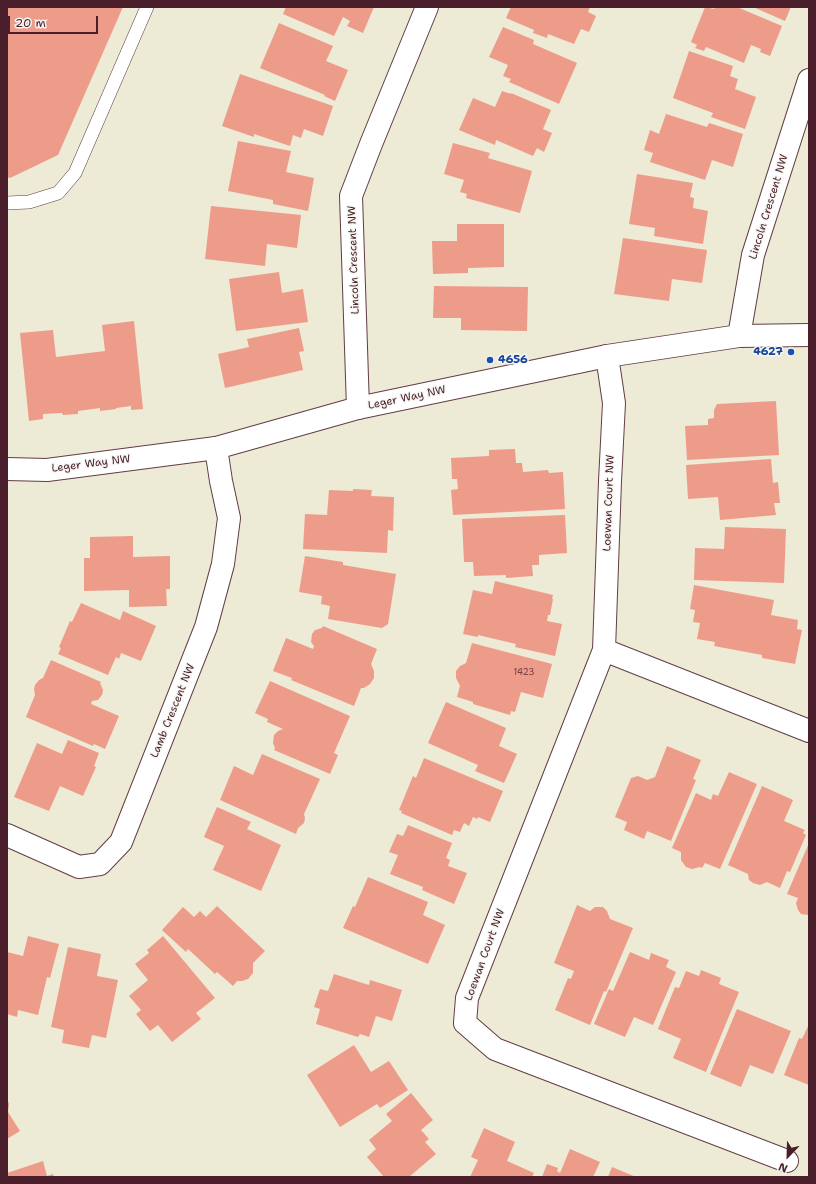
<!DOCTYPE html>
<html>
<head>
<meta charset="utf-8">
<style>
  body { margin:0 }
  #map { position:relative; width:816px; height:1184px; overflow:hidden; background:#edead6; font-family:"Shantell Sans",sans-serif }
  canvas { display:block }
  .frame { position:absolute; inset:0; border:8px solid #4a1f2b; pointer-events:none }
  .north { position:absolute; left:768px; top:1136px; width:40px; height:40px; -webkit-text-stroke:3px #f6f6f2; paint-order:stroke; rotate:203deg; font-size:11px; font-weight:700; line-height:16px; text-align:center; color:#4a1f2b }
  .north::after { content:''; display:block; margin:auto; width:14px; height:18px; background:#4a1f2b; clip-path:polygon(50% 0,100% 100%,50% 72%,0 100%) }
  .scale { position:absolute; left:8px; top:16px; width:90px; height:18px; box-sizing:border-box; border:2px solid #4a1f2b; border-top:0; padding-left:5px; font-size:12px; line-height:14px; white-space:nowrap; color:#4a1f2b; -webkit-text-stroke:3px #f6f6f2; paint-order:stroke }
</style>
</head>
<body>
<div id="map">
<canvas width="816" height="1184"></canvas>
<div class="frame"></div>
<div class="north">N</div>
<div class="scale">20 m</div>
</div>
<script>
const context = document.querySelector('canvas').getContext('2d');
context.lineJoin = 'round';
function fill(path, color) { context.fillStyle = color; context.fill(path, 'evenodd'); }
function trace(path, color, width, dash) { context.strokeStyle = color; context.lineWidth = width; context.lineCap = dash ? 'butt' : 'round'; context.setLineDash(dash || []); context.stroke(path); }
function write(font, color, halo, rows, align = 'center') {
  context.font = font + ' "Shantell Sans",sans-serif'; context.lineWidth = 3; context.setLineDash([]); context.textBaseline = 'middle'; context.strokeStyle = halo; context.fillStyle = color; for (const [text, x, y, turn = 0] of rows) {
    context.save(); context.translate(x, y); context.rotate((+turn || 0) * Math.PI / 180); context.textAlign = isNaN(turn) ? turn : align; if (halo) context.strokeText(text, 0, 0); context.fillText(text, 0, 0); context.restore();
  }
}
const building = new Path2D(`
  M7 7H123L58 155 10 178 7 177Z
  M286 7H374L363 33 347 26 350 21 343 17 334 36 283 14Z
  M511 7H590L588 12 596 16 589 32 581 29 574 44 548 34 547 38 533 33 534 30 506 18Z
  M705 7 714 9 715 7H737L782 26 770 56 760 52 761 49 751 45 744 63 706 47 704 51 695 48 697 45 691 42Z
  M753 7H791L785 21Z
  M279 23 333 46 326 61 348 70 335 101 324 96 325 95 260 68Z
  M503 27 534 40 533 44 577 63 559 104 509 82 511 79 503 76 508 65 489 57Z
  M689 51 733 66 730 76 738 79 735 89 756 97 745 129 711 117 713 113 673 98Z
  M240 74 333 106 323 136 304 129 301 138 293 135 290 146 254 134V137L222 126Z
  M502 91 511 94V93L551 110 543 129 552 133 544 152 537 148 533 156 496 140 495 145 459 130 473 98 495 107Z
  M666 114 707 127 709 123 743 134 733 167 712 160 705 180 650 162 653 153 644 150 650 130 659 134Z
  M238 141 291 151 286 172 314 178 308 211 273 204V200L228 191Z
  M453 143 490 153 488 158 532 171 520 213 466 198 467 194 460 192 464 180 444 174Z
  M637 174 693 183 690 197 694 198 693 208 708 211 703 244 654 236 655 228 629 224Z
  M211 206 301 215 297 248 267 244 265 266 205 259Z
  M457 224H504V267L468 268V273L433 274 432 241H457Z
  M623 238 707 250 702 283 672 279 669 301 614 294Z
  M279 272 282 293 303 289 308 322 236 331 229 279Z
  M434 286 528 287 527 331 461 330V318H433Z
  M134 321 143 409 131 410V406L116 408V409L100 411V408L78 411V414L63 415 62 413 43 414V419L29 421 20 333 53 330 56 357 105 351 102 325Z
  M299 328 304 351 299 352 303 370 225 388 218 354 249 347 247 339Z
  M776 401 779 455 687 460 685 426 708 425V419L714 418V410L717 404Z
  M515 449 516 463H522L523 472 548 470 549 473 563 472 565 509 453 515 451 490 458 489 457 479H452L451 458 489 456V450Z
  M771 459 773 483 778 482 780 503H774L776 515 720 520 718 497 688 499 686 465Z
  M353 489 372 490 371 496 394 497 393 531 388 530 387 553 303 549 305 514 327 515 329 490 353 491Z
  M565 515 567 553 539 555V565H532L533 576 506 578V575L474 576 473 562H464L462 519Z
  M725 527 786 529 784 583 694 580 695 548 724 549Z
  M133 536V557L170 556V589H166L167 606 129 607V590L84 591V558H90V537Z
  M305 556 343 562V565L396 574 388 624 382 628 328 619 330 606 321 604 322 596 299 592Z
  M495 581 553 595 552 599H553L550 615H548L547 621 562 624 555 656 515 647 516 644 478 635V637L463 634 473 590 492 594Z
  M694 585 774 600 771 615 798 620 797 629 802 630 795 664 762 658V655L714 646 715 642 697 639 700 623 693 622 695 610 690 609Z
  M81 603 120 620 123 611 156 626 141 661 121 653 119 659 116 657 108 675 58 654 61 648 59 647 70 621 72 622Z
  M323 626 377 649 371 664 374 671V678L370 684 364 688H361L354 706 291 680 292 678 273 671 286 638 313 649 314 646 311 642 312 634 315 630 322 628Z
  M472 643 552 664 543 698 521 692 515 712 511 711 510 715 473 704V702L457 697 460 686 456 678V671L460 666 466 663Z
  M51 660 101 682 100 683 103 690 102 695 98 700 92 701 91 704 119 716 105 749 94 744 93 746 26 717 35 695 34 689 35 685 39 680 43 678Z
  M270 681 350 716 334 753 338 755 330 774 274 750 275 748 273 743 274 735 278 731 283 729 267 722 268 719 255 713Z
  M446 702 506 728 499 746 517 754 504 783 475 771 478 765 428 743Z
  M68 740 99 753 94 766 96 767 83 796 60 786 49 811 14 797 37 743 62 754Z
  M667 746 701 760 693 779 696 780 671 841 647 831 644 839 624 830 627 822 615 817 631 778 638 776 647 780 655 777Z
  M262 754 320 779 304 814 305 818 304 823 298 828 296 834 220 800 234 766 253 775Z
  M424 758 503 791 490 822 478 817 477 819 473 817 469 826 464 823 460 832 454 830 452 835 401 813 402 811 399 810 413 776 416 778Z
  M729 772 757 784 720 869 705 863 702 868 700 867 692 869 686 867 681 860V852L672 848 696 793 711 800 713 794 718 796Z
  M762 786 793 800 784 821 805 830 803 833 806 835 790 872 787 871 780 888 767 882 760 885 753 883 749 880 748 874 728 865Z
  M217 807 251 822 247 829 281 845 261 891 213 870 224 846 204 837Z
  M408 825 452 843 446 858 450 860 448 866 467 873 454 904 422 890 423 887 390 874 398 855 389 852 397 834 403 836Z
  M809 843V915H808L801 914 798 910 796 903 798 898 787 894Z
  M368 877 428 902 423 915 445 925 428 964 343 928 353 906 355 907Z
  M577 905 590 911 595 907H603L607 911 610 919 633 928 606 992 604 991 590 1025 555 1010 568 978 571 979 574 971 554 963Z
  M217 906 265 951 253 963V973L248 979 242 981H237L233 986 217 972 215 974 188 949 186 952 162 930 183 907 194 917 200 911 206 917Z
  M28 936 59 944 50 978 47 977 38 1015 18 1010 17 1017 7 1014V952L23 956Z
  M163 936 215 998 196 1013 201 1019 172 1042 158 1025 150 1031 136 1014 141 1010 129 996 148 980 135 964 149 953 147 950Z
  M68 947 101 954 97 976 118 980 106 1038 92 1035 89 1048 62 1043 64 1030 51 1027Z
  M630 952 649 960 651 953 669 960 666 967 676 972 653 1025 634 1017 625 1037 594 1024 609 989 613 991Z
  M701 970 721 978 719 984 739 992 706 1072 673 1058 681 1039 658 1029 675 987 679 988 686 971 699 976Z
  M334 974 369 985 370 980 402 990 392 1021 376 1016 369 1037 360 1034 358 1037 316 1024 320 1009 314 1007 320 989 328 991Z
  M737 1009 791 1031 773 1074 750 1065 741 1087 710 1074Z
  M809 1024V1085L784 1075 799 1038 802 1039Z
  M354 1045 371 1072 389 1061 408 1090 380 1108 377 1104 340 1127 307 1075Z
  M411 1093 433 1120 421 1130 429 1139 425 1142 436 1154 409 1177H384L367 1157 376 1149 369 1140 392 1121 386 1114Z
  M7 1098 9 1104 8 1112 20 1131 7 1139Z
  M484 1128 515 1142 507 1161 534 1173 532 1177H470L478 1160 471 1157Z
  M570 1149 600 1162 593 1177H542L547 1164 558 1168 557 1171 560 1173Z
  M43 1161 47 1176 53 1174 54 1177H7V1173Z
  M612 1167 636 1177H608Z`);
const lane = new Path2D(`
  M7 203 29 202 58 193 75 173 147 7`);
const street = new Path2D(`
  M739 336 753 255 809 80
  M607 356 614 403 610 481 604 650 467 998 465 1023 495 1049 787 1161
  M358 408 351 196 371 144 427 7
  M604 650 809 731
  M7 835 79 867 100 864 121 842 206 627 223 564 229 518 221 481 216 448`);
const secondary = new Path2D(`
  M7 469 47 470 216 448 358 408 607 356 739 336 809 335`);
const markers = [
  [791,352,4,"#1a4fb4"],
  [490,360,4,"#1a4fb4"]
];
const numberNames = [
  ["1423",524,673]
];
const streetNames = [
  ["Lincoln Crescent NW",769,207,-73],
  ["Lincoln Crescent NW",354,260,-92],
  ["Leger Way NW",407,398,-12],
  ["Leger Way NW",91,464,-7],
  ["Loewan Court NW",609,503,-88],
  ["Lamb Crescent NW",173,711,-68],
  ["Loewan Court NW",485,955,-70]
];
const transitNames = [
  ["4627",783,352],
  ["4656",498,360,"left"]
];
fill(building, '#ee9c8a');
trace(lane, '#623d45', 14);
trace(street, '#623d45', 24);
trace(secondary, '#623d45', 24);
trace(lane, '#fff', 13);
trace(street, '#fff', 22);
trace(secondary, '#fff', 22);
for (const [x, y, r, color] of markers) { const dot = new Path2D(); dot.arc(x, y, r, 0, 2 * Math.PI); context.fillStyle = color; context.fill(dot); trace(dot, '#f6f6f2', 1.5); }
write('9px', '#733e43', null, numberNames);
write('11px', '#4a1f2b', '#f6f6f2', streetNames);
write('bold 11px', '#164399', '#f6f6f2', transitNames, 'right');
</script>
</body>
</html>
